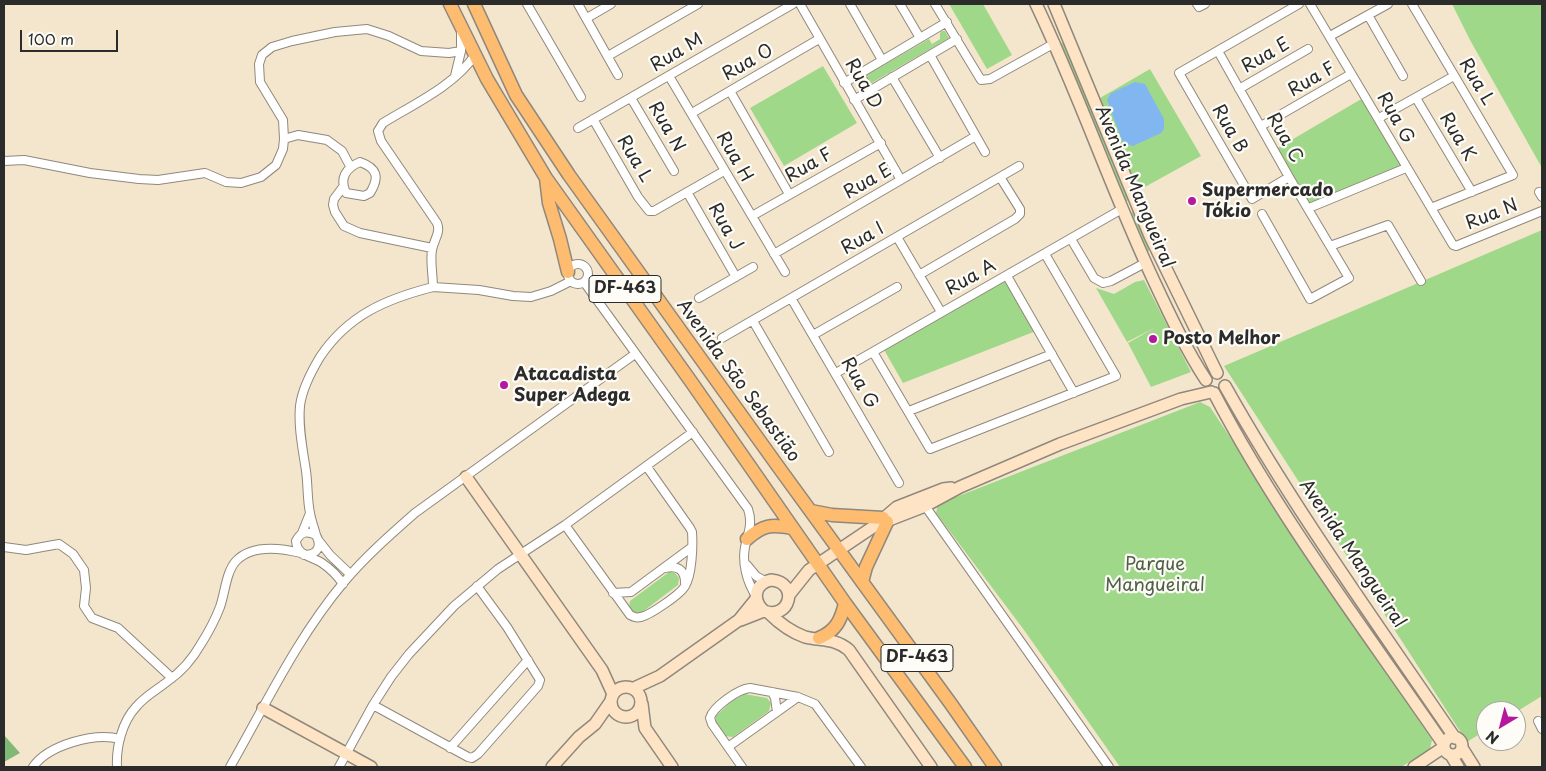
<!DOCTYPE html>
<html>
<head>
<meta charset="utf-8">
<style>
  body { margin:0 }
  #map { position:relative; width:1546px; height:771px; overflow:hidden; background:#f4e6cd; font-family:"Playpen Sans",sans-serif }
  canvas { display:block }
  .frame { position:absolute; inset:0; border:5px solid #2b2b2b; pointer-events:none }
  .north { position:absolute; left:1476px; top:701px; width:50px; height:50px; box-sizing:border-box; background:#fdfcf7; border:1px solid #a9a8a5; border-radius:50%; rotate:217deg; font-size:14px; font-weight:700; line-height:20px; text-align:center; color:#2b2b2b }
  .north::after { content:''; display:block; margin:auto; width:18px; height:22px; background:#b5179e; clip-path:polygon(50% 0,100% 100%,50% 72%,0 100%) }
  .scale { position:absolute; left:20px; top:30px; width:98px; height:22px; box-sizing:border-box; border:2px solid #2b2b2b; border-top:0; padding-left:6px; font-size:15px; line-height:18px; white-space:nowrap; color:#2b2b2b; -webkit-text-stroke:4px #fdfcf7; paint-order:stroke }
</style>
</head>
<body>
<div id="map">
<canvas width="1546" height="771"></canvas>
<div class="frame"></div>
<div class="north">N</div>
<div class="scale">100 m</div>
</div>
<script>
const context = document.querySelector('canvas').getContext('2d');
context.lineJoin = 'round';
function fill(path, color) { context.fillStyle = color; context.fill(path, 'evenodd'); }
function trace(path, color, width, dash) { context.strokeStyle = color; context.lineWidth = width; context.lineCap = dash ? 'butt' : 'round'; context.setLineDash(dash || []); context.stroke(path); }
function write(font, color, halo, rows, align = 'center') {
  context.font = font + ' "Playpen Sans",sans-serif'; context.lineWidth = 4.5; context.setLineDash([]); context.textBaseline = 'middle'; context.strokeStyle = halo; context.fillStyle = color; for (const [text, x, y, turn = 0] of rows) {
    context.save(); context.translate(x, y); context.rotate((+turn || 0) * Math.PI / 180); context.textAlign = isNaN(turn) ? turn : align; if (halo) context.strokeText(text, 0, 0); context.fillText(text, 0, 0); context.restore();
  }
}
const green = new Path2D(`
  M949 4H983L1012 55 987 69Z
  M1452 4H1542V168L1470 40Z
  M942 31H945L949 38 870 84 865 76 929 39 932 44 940 39V33Z
  M1065 41 1129 200 1124 203 1060 44Z
  M823 66 857 123 784 166 750 108Z
  M1150 69 1201 156 1143 188 1136 190 1100 98Z
  M1363 98 1402 165 1400 170 1312 204 1308 202 1276 149Z
  M1133 209 1150 248 1147 255 1131 218Z
  M1542 230V696L1516 712 1486 711V730L1467 742 1224 366Z
  M1002 280 1007 281 1036 331 903 383 883 348Z
  M1144 280 1191 372 1151 387 1128 343 1156 327 1127 342 1096 288 1114 294 1135 282Z
  M1200 402 1210 407 1432 740 1430 750 1401 767H1120L1024 630 936 513 938 504Z
  M669 572 675 573 679 578 678 585 641 613 637 614 631 611 629 607 630 601Z
  M745 694 767 698 771 703 769 711 733 737 724 736 716 725V716L732 701Z`);
const forest = new Path2D(`
  M4 735 20 753 4 762Z`);
const water = new Path2D(`
  M1135 82 1145 84 1164 119V129L1161 133 1133 146 1123 143 1107 100 1111 93Z`);
const street = new Path2D(`
  M527 4 581 97
  M578 4 618 75
  M800 4 901 180
  M850 4 882 60
  M900 4 920 38
  M935 4 981 80 990 79 1055 43
  M1197 4 1199 7 1205 4
  M1310 4 1453 245 1456 246 1542 211
  M1412 4 1513 175 1431 208
  M1368 15 1403 76
  M587 18 611 4
  M1330 36 1388 4
  M1218 51 1289 177 1349 278 1310 299 1262 214
  M930 55 985 152
  M608 56 698 4
  M858 75 864 81 866 92
  M455 76 461 51V31
  M669 76 785 272
  M892 77 940 158
  M844 83 947 22
  M1239 89 1308 49
  M730 91 789 194
  M631 98 674 171
  M1416 98 1472 192
  M854 100 957 39
  M692 113 819 39
  M1379 118 1454 76
  M593 119 638 197 649 211H654L724 171
  M1261 126 1351 74
  M578 128 793 4
  M284 139 298 135 327 140 342 151 350 166
  M4 161 24 160 90 173 139 179 158 180 205 173 226 182 241 183 261 177 276 165 283 149 284 139 283 120 260 82 259 64 262 55 272 47 292 41 335 32 367 29 389 36 421 51 449 53 461 51
  M360 162C377 168 380 177 370 193L364 196 346 193C339 178 346 168 360 162Z
  M1289 177 1252 199 1179 73 1299 4
  M343 187 334 199 333 205 335 212 344 226 360 233 432 248
  M687 192 736 277
  M1539 192 1542 197
  M1309 208 1406 168
  M752 216 881 143
  M897 237 941 312
  M1071 239 1094 278 1103 283 1111 281 1145 263
  M1330 246 1388 225 1421 281
  M774 254 976 136
  M568 274a10 10 0 1 1 20 0a10 10 0 1 1-20 0Z
  M919 275 1015 219 1020 214V209L1000 177
  M1007 276 1074 393
  M584 282 748 509C753 524 748 533 745 547 742 564 747 582 756 596
  M433 287 479 290 513 296 531 297 551 291 571 281
  M699 298 753 267
  M791 298 899 483
  M753 321 829 452
  M813 335 897 287
  M722 338 1019 166
  M873 352 930 449 1116 376 1045 254
  M836 373 1122 209
  M909 411 1052 354
  M923 503 1109 767
  M565 525 630 615C634 617 636 618 641 617 650 615 681 594 685 586 692 575 693 546 692 532L690 528 647 467
  M302 533 310 513
  M316 535C314 527 311 520 310 513 307 499 308 484 306 471 303 450 298 428 300 406 302 389 311 372 320 357 348 315 386 299 433 287 433 275 430 261 432 250 434 239 441 233 437 223L381 141 378 131 383 123C414 104 455 85 475 55
  M319 541 330 555 350 574
  M4 547 26 550 59 544 73 554 84 570 86 588 84 606 92 618 118 628 172 678
  M304 555C318 555 322 546 316 535 307 531 301 531 296 541 297 556 311 556 322 563 331 569 337 575 343 584
  M747 565 756 576 765 581
  M665 568C678 565 685 570 685 583
  M613 593 631 592 692 547
  M772 692 775 698 777 712
  M373 705 468 757 472 758 478 754 538 686 540 680 507 627 477 586
  M1538 721 1542 729
  M728 747 798 697
  M450 748 528 660
  M33 767C48 745 95 732 120 739
  M117 767C116 747 122 722 136 707 145 696 157 690 168 681 181 672 193 658 201 644 208 633 215 620 220 607 225 593 226 572 236 561 252 544 281 548 301 553
  M230 767C266 704 297 638 344 582 365 557 390 535 415 513L635 354
  M339 767 373 705 391 677 409 654 454 606 498 569 565 525 693 432
  M742 767 712 724 710 718C713 707 738 689 750 688L798 697 815 704 861 767`);
const secondary = new Path2D(`
  M1036 4C1079 94 1111 189 1153 279 1169 313 1185 348 1206 380
  M1054 4 1150 236 1217 373
  M1225 386C1294 509 1376 622 1455 738
  M1214 393C1278 516 1366 631 1444 745
  M466 477 602 670 613 694
  M876 525 925 506 960 487 1060 444 1181 399 1211 392
  M789 595 809 570 876 525 897 507 943 489 951 488
  M769 613C779 623 791 632 805 637 821 641 835 638 849 650L931 767
  M741 620 764 611C790 621 800 582 771 580 754 584 752 600 764 611
  M611 702a15 15 0 1 1 30 0a15 15 0 1 1-30 0Z
  M634 688 660 676 739 620 756 599
  M642 704 645 728 672 767
  M263 708 371 767
  M1444 746a9 9 0 1 1 18 0a9 9 0 1 1-18 0Z
  M1462 748 1474 767
  M1451 755 1458 767
  M552 767 579 737 595 724 611 701
  M1414 767 1444 747`);
const primary = new Path2D(`
  M450 4 487 79 546 178 692 383 845 603 965 767
  M474 4 516 95 569 175 777 465 951 704 995 767
  M546 178 549 203 560 239 568 272
  M811 511 832 515 883 518
  M747 539C763 525 771 524 792 528
  M862 582 866 567 887 522
  M819 638C836 631 841 620 845 603`);
const markers = [
  [1192,201,5,"#b5179e"],
  [1153,339,5,"#b5179e"],
  [504,385,5,"#b5179e"]
];
const shields = [
  [625,289,72],
  [917,658,72]
];
const shieldNames = [
  ["DF-463",625,289],
  ["DF-463",917,658]
];
const streetNames = [
  ["Rua M",677,53,-31],
  ["Rua E",1266,56,-30],
  ["Rua O",748,63,-30],
  ["Rua F",1312,80,-30],
  ["Rua L",1476,82,59],
  ["Rua D",863,84,59],
  ["Rua G",1395,118,60],
  ["Rua N",666,127,60],
  ["Rua B",1229,129,60],
  ["Rua K",1457,137,59],
  ["Rua C",1284,138,60],
  ["Rua H",734,157,60],
  ["Rua L",634,159,59],
  ["Rua F",809,166,-30],
  ["Rua E",868,182,-30],
  ["Avenida Mangueiral",1134,187,67],
  ["Rua N",1492,215,-22],
  ["Rua J",725,227,60],
  ["Rua I",863,239,-30],
  ["Rua A",971,278,-29],
  ["Avenida São Sebastião",738,381,54],
  ["Rua G",859,383,60],
  ["Avenida Mangueiral",1352,554,56]
];
const poiNames = [
  ["Supermercado",1202,191],
  ["Tókio",1202,212],
  ["Posto Melhor",1163,339],
  ["Atacadista",514,375],
  ["Super Adega",514,396]
];
const parkNames = [
  ["Parque",1155,565],
  ["Mangueiral",1155,586]
];
fill(green, '#a0d88a');
fill(forest, '#80b876');
fill(water, '#82b6f0');
trace(street, '#90887c', 10);
trace(secondary, '#90887c', 14);
trace(primary, '#90887c', 15);
trace(street, '#fff', 8);
trace(secondary, '#fee4c5', 11);
trace(primary, '#fdbc6f', 12);
for (const [x, y, r, color] of markers) { const dot = new Path2D(); dot.arc(x, y, r, 0, 2 * Math.PI); context.fillStyle = color; context.fill(dot); trace(dot, '#fdfcf7', 2); }
for (const [x, y, w] of shields) { const box = new Path2D(); box.roundRect(x - w / 2, y - 13.5, w, 27, 4); context.fillStyle = '#fdfcf7'; context.fill(box); trace(box, '#2b2b2b', 1); }
write('bold 16px', '#2b2b2b', null, shieldNames);
write('18px', '#2b2b2b', '#fdfcf7', streetNames);
write('bold 18px', '#2b2b2b', '#fdfcf7', poiNames, 'left');
write('18px', '#4e5f48', '#fdfcf7', parkNames);
</script>
</body>
</html>
